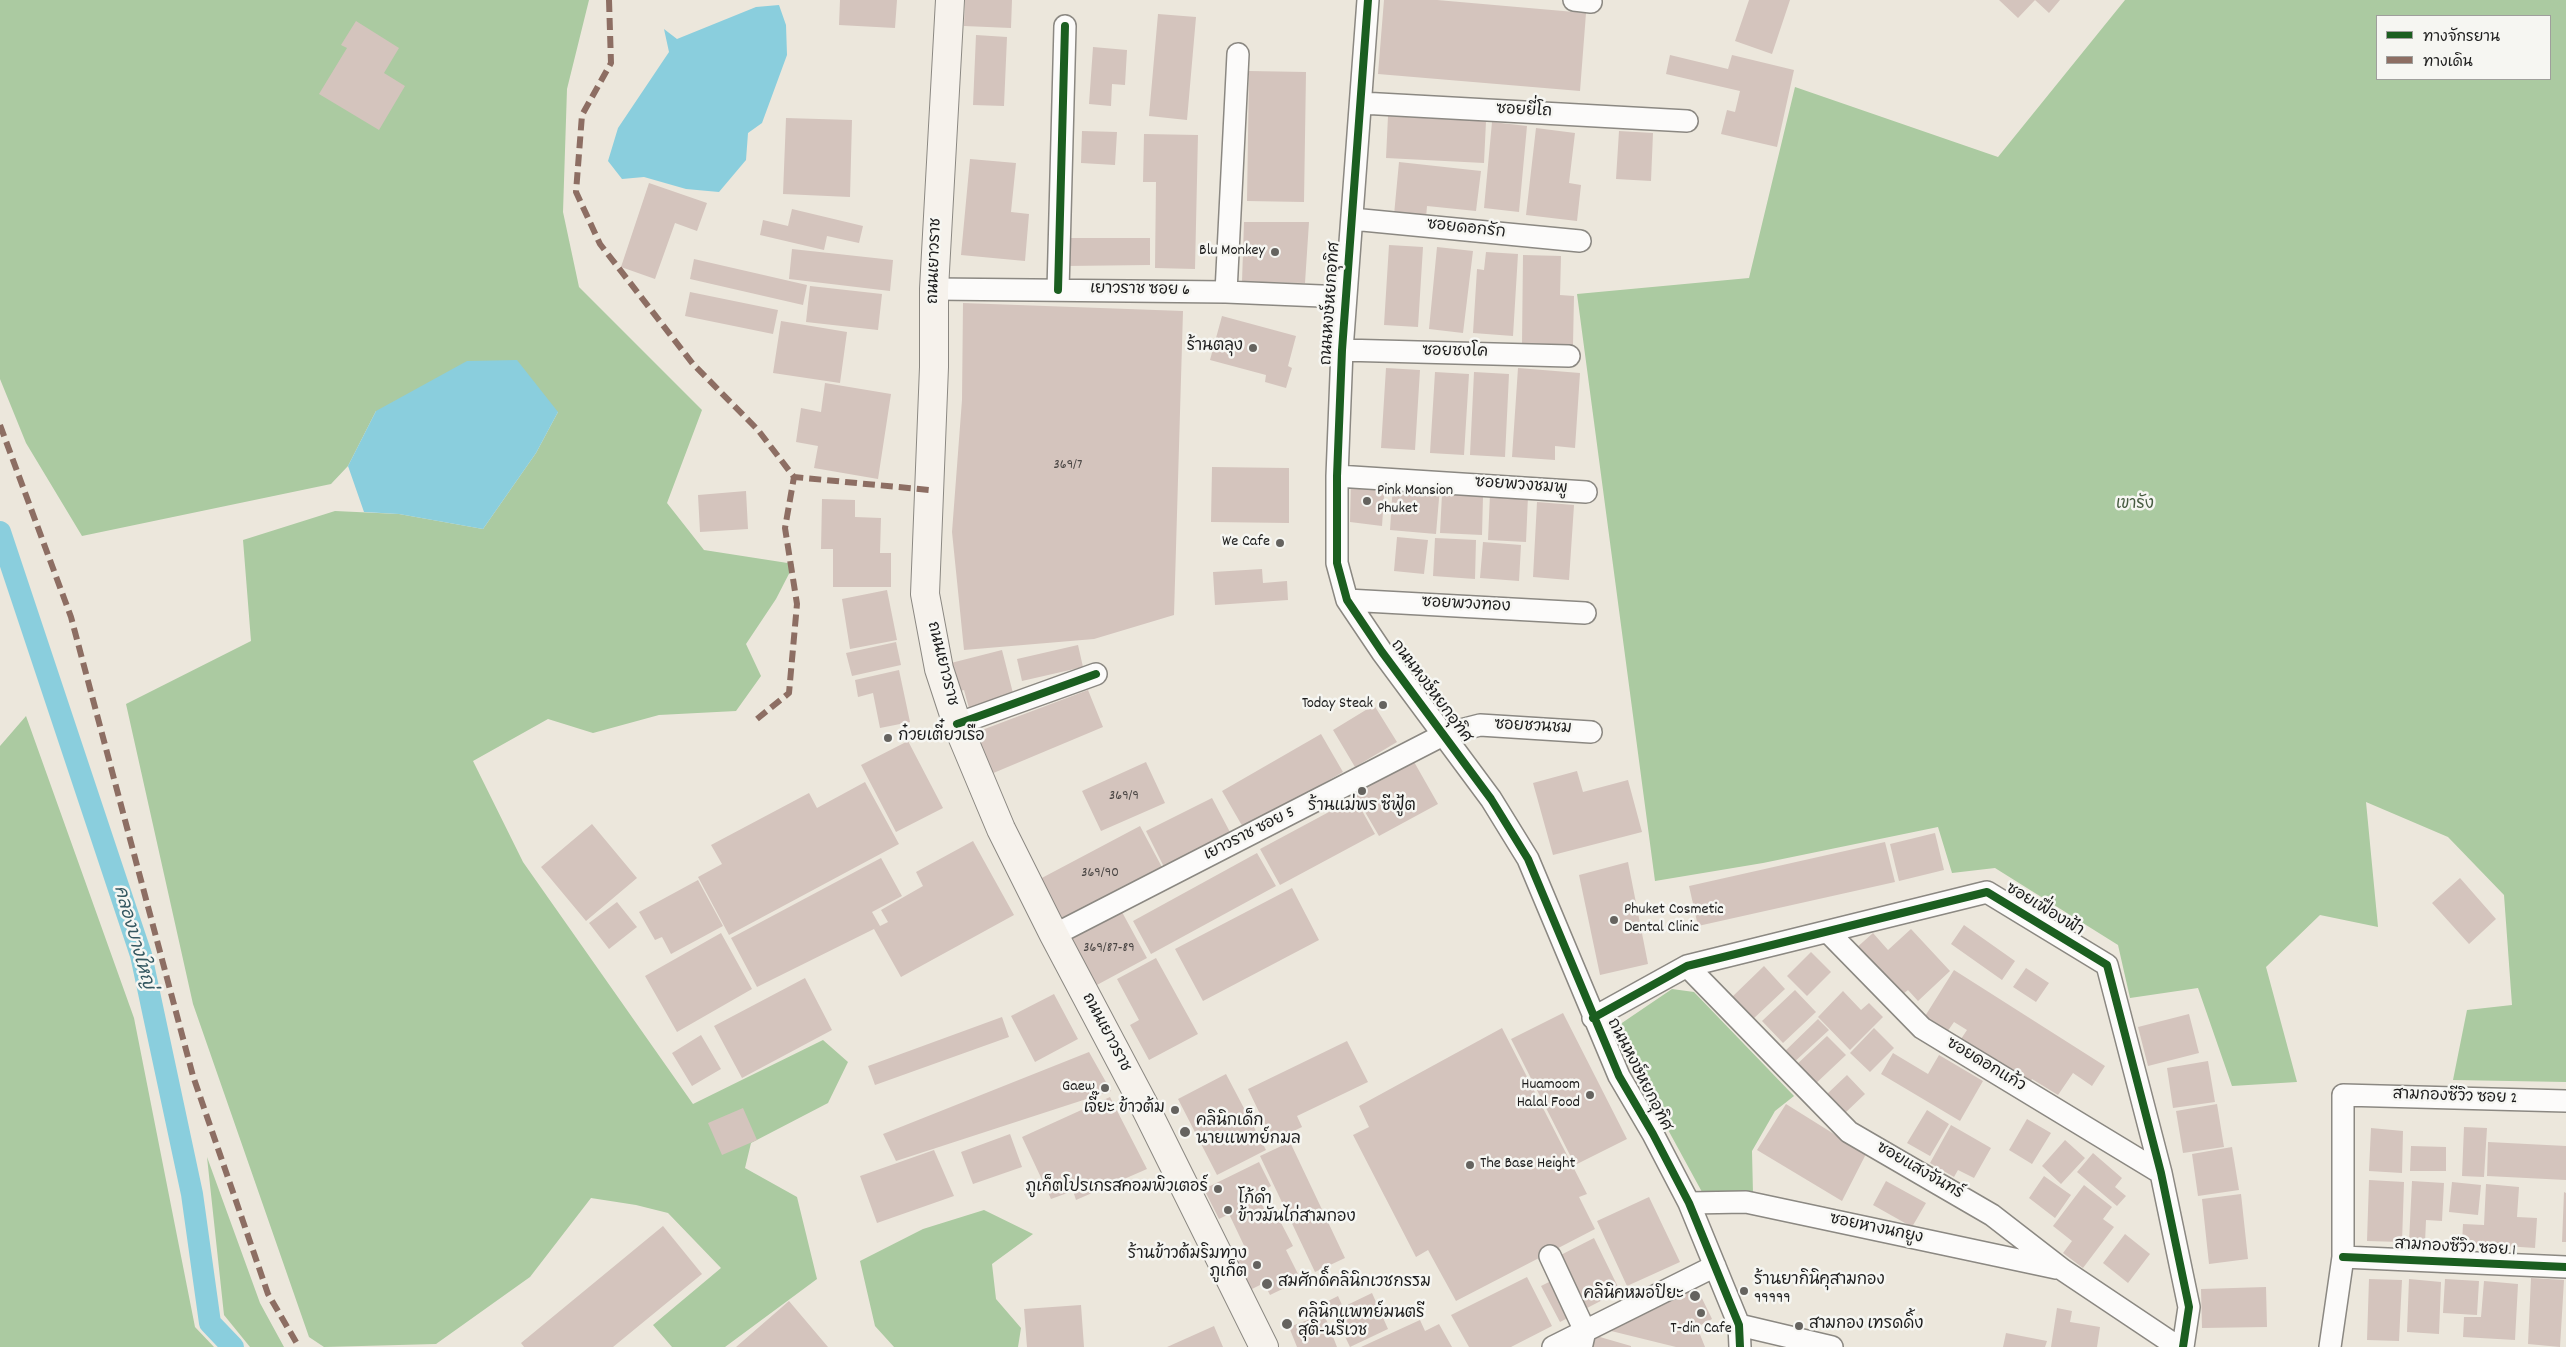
<!DOCTYPE html>
<html>
<head>
<meta charset="utf-8">
<style>
  body { margin:0 }
  #map { position:relative; width:2566px; height:1347px; overflow:hidden; background:#ece7dc; font-family:Dekko,"Playpen Sans Thai",sans-serif }
  canvas { display:block }
  .legend { position:absolute; left:2376px; top:15px; width:175px; height:65px; box-sizing:border-box; background:#f6f6f2; border:1px solid #9f9f9c; margin:0; padding:6px 9px; list-style:none; font-size:15px; color:#1c1c1c }
  .legend li { display:flex; align-items:center; gap:10px; height:25px }
  .legend b { width:25px; border:1px solid #9f9f9c }
</style>
</head>
<body>
<div id="map">
<canvas width="2566" height="1347"></canvas>
<ul class="legend">
<li><b style="height:6px;background:#1b5e20"></b>ทางจักรยาน</li>
<li><b style="height:6px;background:#8d6e63"></b>ทางเดิน</li>
</ul>
</div>
<script>
const context = document.querySelector('canvas').getContext('2d');
context.lineJoin = 'round';
function fill(path, color) { context.fillStyle = color; context.fill(path, 'evenodd'); }
function trace(path, color, width, dash) { context.strokeStyle = color; context.lineWidth = width; context.lineCap = dash ? 'butt' : 'round'; context.setLineDash(dash || []); context.stroke(path); }
function write(font, color, halo, rows, align = 'center') {
  context.font = font + ' Dekko,"Playpen Sans Thai",sans-serif'; context.lineWidth = 5; context.setLineDash([]); context.textBaseline = 'middle'; context.strokeStyle = halo; context.fillStyle = color; for (const [text, x, y, turn = 0] of rows) {
    context.save(); context.translate(x, y); context.rotate((+turn || 0) * Math.PI / 180); context.textAlign = isNaN(turn) ? turn : align; if (halo) context.strokeText(text, 0, 0); context.fillText(text, 0, 0); context.restore();
  }
}
const forest = new Path2D(`
  M0 0H589L567 89 563 212 579 287 702 410 667 503 704 550 794 564 776 599 746 644 761 676 736 711 659 715 593 733 548 719 473 761 523 862 693 1104 823 1040 848 1062 828 1103 751 1143 745 1168 797 1197 817 1279 725 1347H672L653 1325 721 1268 668 1213 636 1205 591 1198 530 1277 436 1344 324 1347 309 1337 193 1004 126 704 251 641 243 540 335 511 399 514 483 529 536 453 558 412 376 411 348 466 331 484 82 536 26 443 0 379Z
  M2125 0H2566V1082L2453 1080 2467 1010 2512 1005 2504 895 2448 837 2366 802 2378 927 2320 915 2266 967 2297 1082 2232 1086 2198 988 2130 998 2118 945 1995 868 1952 873 1938 827 1763 863 1655 881 1577 294 1749 278 1795 87 1998 157ZM2377 16H2550V79H2377Z
  M26 716 134 1018 195 1327 214 1347H0V746Z
  M1672 989 1694 992 1794 1096 1775 1111 1752 1151 1753 1194 1702 1192 1613 1029Z
  M207 1157 260 1303 284 1347H250L224 1315Z
  M984 1210 1033 1234 992 1264 996 1299 1021 1328 1018 1347H894L875 1326 860 1261 923 1229Z`);
const water = new Path2D(`
  M779 5 786 25 787 55 762 123 748 133 746 160 719 192 686 189 644 177 622 179 608 161 618 128 669 52 664 29 677 39 756 7Z
  M517 360 558 412 536 453 483 529 399 514 364 512 348 466 376 411 467 361Z`);
const canal = new Path2D(`
  M0 532 141 955 192 1194 210 1323 233 1347`);
const building = new Path2D(`
  M840 0H897L895 28 839 25Z
  M965 0H1012L1011 28 964 26Z
  M1384 0H1437L1586 13 1580 91 1378 74Z
  M1749 0H1790L1772 54 1735 41Z
  M1999 0H2035L2018 18Z
  M2035 0H2060L2049 13Z
  M1158 14 1196 17 1187 120 1149 116Z
  M356 21 399 48 384 73 405 86 379 130 319 94 347 48 341 45Z
  M976 35 1007 37 1004 106 973 105Z
  M1093 47 1127 50 1125 85 1112 84 1111 106 1089 104Z
  M1670 55 1728 69 1732 55 1794 70 1777 147 1721 134 1727 110 1735 112 1740 91 1666 74Z
  M1249 71 1306 72 1304 202 1247 201Z
  M1388 116 1486 121 1484 163 1386 158Z
  M786 118 852 120 850 197 783 194Z
  M1492 122 1527 126 1519 212 1484 208Z
  M1536 128 1575 133 1569 183 1581 185 1577 221 1526 215Z
  M1082 131 1117 132 1115 165 1081 163Z
  M1619 131 1653 133 1651 181 1616 179Z
  M1144 134 1198 135 1195 269 1155 268 1156 182H1143Z
  M970 159 1016 163 1011 212 1029 214 1025 261 961 255Z
  M1399 162 1481 171 1476 211 1427 206 1426 218 1394 215Z
  M649 183 707 203 697 231 675 223 655 279 621 267Z
  M792 209 863 226 859 243 827 236 824 250 760 235 763 220 788 226Z
  M1244 222H1309L1305 283 1242 282Z
  M1065 238H1150V265L1065 266Z
  M1389 245 1423 247 1418 327 1384 325Z
  M1437 247 1473 251 1463 333 1429 329Z
  M792 249 893 260 890 291 789 279Z
  M1486 252 1518 254 1513 336 1473 333 1477 269 1484 270Z
  M1523 255 1561 256 1560 295 1574 296 1573 345 1522 344Z
  M694 259 807 285 803 305 690 279Z
  M810 286 882 294 878 330 806 322Z
  M690 292 778 310 773 334 685 316Z
  M963 303 1183 311 1174 615 1094 639 964 650 952 532 962 400Z
  M1222 316 1296 336 1288 366 1292 368 1286 388 1265 382 1266 375 1210 360Z
  M781 321 847 332 840 383 773 373Z
  M1386 368 1420 370 1415 450 1381 448Z
  M1518 368 1580 373 1575 448 1555 446V460L1512 457Z
  M1435 372 1469 374 1464 455 1430 453Z
  M1474 372 1509 374 1505 457 1470 455Z
  M825 383 891 394 878 479 814 468 818 446 796 442 801 408 821 412Z
  M1212 467 1289 468V523L1211 522Z
  M1351 478 1385 481 1382 526 1350 522Z
  M1393 484 1440 487 1436 534 1390 530Z
  M746 491 748 529 700 532 698 495Z
  M1442 494 1483 496 1482 535 1440 533Z
  M1490 494 1528 496 1526 542 1488 540Z
  M822 499 855 500V517L881 518 880 553H891V587H833V549H821Z
  M1537 502 1574 505 1569 580 1533 577Z
  M1397 537 1428 540 1424 574 1394 571Z
  M1435 538 1476 540 1475 579 1433 576Z
  M1483 542 1521 545 1519 581 1480 578Z
  M1262 569 1263 583 1287 581 1288 600 1215 605 1213 572Z
  M887 590 897 640 850 649 842 599Z
  M896 642 901 665 852 676 846 653Z
  M1078 645 1083 667 1022 681 1017 659Z
  M1002 650 1015 701 970 712 964 690 954 693 947 664Z
  M899 670 910 722 880 728 873 693 858 697 855 680Z
  M1088 690 1103 727 991 774 974 733Z
  M1374 705 1397 742 1355 767 1333 730Z
  M1321 734 1343 772 1244 829 1222 791Z
  M908 741 943 808 896 832 861 765Z
  M1413 760 1438 804 1379 836 1354 793Z
  M1146 762 1165 803 1101 831 1082 791Z
  M1577 771 1583 792 1628 780 1642 832 1553 855 1533 783Z
  M865 782 899 844 729 935 698 877 722 864 711 845 809 793 817 808Z
  M1212 798 1231 834 1164 867 1146 831Z
  M1355 798 1375 834 1280 885 1260 849Z
  M592 824 637 878 586 921 541 867Z
  M1140 826 1163 869 1061 923 1038 880Z
  M1935 833 1944 870 1899 881 1890 844Z
  M973 841 1014 915 901 977 874 929 888 922 881 910 923 886 916 872Z
  M1885 842 1895 882 1698 926 1689 886Z
  M1257 853 1276 886 1151 954 1133 921Z
  M881 858 902 896 872 912 880 926 757 987 731 938Z
  M1628 862 1648 964 1600 975 1579 875Z
  M2460 878 2496 919 2469 944 2432 903Z
  M698 880 723 926 671 954 662 937 655 940 639 912Z
  M1292 888 1319 940 1203 1001 1175 949Z
  M617 902 637 927 609 949 589 923Z
  M1122 912 1147 958 1095 986 1071 939Z
  M1964 925 2015 961 2002 980 1951 944Z
  M1911 929 1950 971 1918 1001 1908 990 1898 998 1854 950 1873 933 1888 950Z
  M721 933 752 989 677 1032 645 976Z
  M1811 952 1831 972 1807 996 1787 976Z
  M1156 958 1198 1034 1149 1060 1130 1025 1139 1020 1117 979Z
  M1764 966 1785 989 1752 1020 1731 998Z
  M2026 968 2049 983 2036 1002 2013 987Z
  M1954 970 2105 1066 2092 1086 2073 1073 2058 1095 2032 1079 2029 1083 1961 1039 1967 1030 1954 1022 1945 1035 1922 1021Z
  M805 978 832 1030 742 1078 714 1026Z
  M1795 990 1816 1012 1783 1043 1762 1021Z
  M1843 991 1861 1010 1869 1003 1883 1017 1850 1050 1818 1017Z
  M1054 994 1078 1039 1035 1062 1011 1016Z
  M1563 1013 1627 1139 1575 1165 1511 1039Z
  M2189 1014 2199 1053 2148 1066 2138 1027Z
  M1002 1017 1009 1037 875 1085 868 1066Z
  M1818 1019 1829 1030 1791 1065 1781 1055Z
  M1502 1028 1587 1194 1579 1197 1595 1229 1456 1301 1428 1250 1416 1257 1353 1135 1369 1127 1359 1106Z
  M1874 1028 1894 1048 1870 1072 1850 1053Z
  M701 1035 721 1069 692 1086 672 1053Z
  M1827 1036 1846 1055 1812 1087 1794 1067Z
  M1347 1041 1368 1082 1297 1116 1302 1127 1273 1141 1248 1089Z
  M1089 1052 1111 1091 896 1161 883 1134Z
  M1893 1053 1928 1074 1939 1055 1983 1081 1960 1121 1881 1074Z
  M2208 1061 2215 1102 2173 1108 2167 1068Z
  M1226 1074 1266 1150 1217 1175 1178 1099Z
  M1847 1075 1865 1094 1845 1113 1827 1094Z
  M1110 1097 1147 1169 1076 1200 1073 1191 1051 1199 1022 1137Z
  M1786 1104 1866 1154 1842 1201 1757 1150Z
  M2217 1104 2224 1147 2183 1153 2176 1111Z
  M743 1108 757 1140 722 1155 708 1123Z
  M1927 1110 1949 1124 1930 1156 1907 1143Z
  M2027 1119 2051 1133 2032 1164 2009 1150Z
  M1951 1125 1991 1148 1974 1178 1958 1170 1954 1177 1930 1163Z
  M2464 1127 2487 1128 2484 1177 2462 1176Z
  M2371 1128 2403 1131 2402 1173 2369 1171Z
  M1010 1134 1022 1167 973 1184 961 1152Z
  M2065 1140 2085 1158 2061 1184 2042 1166Z
  M1290 1142 1345 1258 1315 1272 1260 1156Z
  M2488 1142 2566 1146V1180L2487 1176Z
  M2411 1146 2446 1147V1171H2410Z
  M2232 1147 2239 1190 2198 1196 2192 1154Z
  M934 1150 954 1196 877 1223 860 1176Z
  M2093 1153 2122 1178 2115 1187 2126 1196 2117 1206 2077 1172Z
  M1259 1162 1271 1186 1257 1194 1271 1223 1279 1219 1293 1246 1286 1250 1301 1280 1270 1295 1264 1283 1250 1290 1236 1262 1249 1256 1229 1214 1219 1219 1204 1189Z
  M2044 1176 2071 1195 2055 1218 2029 1198Z
  M2369 1180 2404 1182 2402 1242 2367 1241Z
  M1886 1181 1926 1203 1912 1227 1873 1205Z
  M2412 1181 2444 1183 2442 1221 2426 1220 2425 1243 2409 1242Z
  M2452 1182 2481 1185 2478 1215 2449 1212Z
  M2486 1184 2519 1187 2517 1217 2537 1218 2535 1248 2462 1243 2463 1224 2484 1225Z
  M2084 1185 2112 1207 2103 1219 2114 1227 2083 1268 2063 1253 2072 1241 2053 1226Z
  M2564 1192 2566 1193V1242H2562Z
  M2241 1194 2248 1259 2209 1264 2202 1199Z
  M1649 1197 1680 1262 1627 1286 1597 1221Z
  M663 1226 702 1274 613 1347H524L521 1343Z
  M2125 1234 2150 1254 2128 1283 2103 1263Z
  M1594 1238 1620 1291 1560 1322 1541 1286 1557 1278 1549 1261Z
  M1527 1277 1552 1326 1511 1347H1469L1451 1315Z
  M2531 1278 2564 1280 2560 1347 2528 1344Z
  M2369 1279 2402 1280 2399 1341 2367 1340Z
  M2409 1279 2441 1282 2439 1334 2407 1332Z
  M2445 1279 2479 1281 2477 1315 2443 1313Z
  M2484 1281 2518 1284 2515 1340 2463 1337 2464 1317H2481Z
  M1695 1284 1712 1319 1697 1327 1705 1347H1676L1603 1329Z
  M2266 1287 2267 1327 2202 1328 2201 1289Z
  M1372 1293 1388 1329 1350 1347 1328 1301 1338 1296 1343 1307Z
  M789 1301 828 1347H736Z
  M1081 1305 1084 1347H1027L1024 1309Z
  M2057 1308 2072 1311 2070 1322 2100 1327 2097 1347H2051Z
  M1324 1314 1337 1347H1297L1289 1327Z
  M1420 1320 1425 1331 1439 1324 1452 1347H1361Z
  M1214 1326 1223 1347H1167Z
  M2006 1333 2047 1341 2045 1347H2003Z
  M1593 1335 1631 1346V1347H1589Z`);
const street = new Path2D(`
  M1368 0 1342 350 1337 476V563L1347 600 1382 652 1491 799 1528 859 1619 1076 1653 1134 1689 1203 1739 1325 1740 1347
  M1574 0 1591 2
  M1361 103 1687 121
  M1352 219 1580 241
  M934 289 1226 292 1345 297
  M1058 290 1065 26
  M1226 292 1238 54
  M1342 350 1569 356
  M1337 476 1586 492
  M1347 600 1585 613
  M957 724 1096 674
  M1829 933 1922 1028 2161 1173
  M1054 935 1445 734 1480 725 1591 732
  M1687 966 1849 1132 1992 1215 2063 1270 2178 1347
  M1593 1018 1687 966 1987 892 2107 965 2161 1173 2189 1307 2183 1347
  M1689 1203 1746 1202 2056 1268
  M1550 1256 1585 1331 1582 1344
  M2343 1257 2566 1267
  M1739 1325 1832 1347
  M1553 1347 1715 1266
  M2330 1347 2343 1257V1095L2566 1101`);
const secondary = new Path2D(`
  M950 0 934 289V367L925 594 939 669 957 724 1001 829 1054 935 1145 1107 1264 1347`);
const quiet = new Path2D(`
  M609 0 611 63 582 115 576 192 600 244 693 364 758 430 794 477 929 490
  M0 425 71 617 193 1076 268 1294 299 1347
  M757 719 789 693 797 604 785 528 794 477`);
const cycleway = new Path2D(`
  M1368 0 1342 350 1337 476V563L1347 600 1382 652 1491 799 1528 859 1619 1076 1653 1134 1689 1203 1739 1325 1740 1347
  M1058 290 1065 26
  M957 724 1096 674
  M1593 1018 1687 966 1987 892 2107 965 2161 1173 2189 1307 2183 1347
  M2343 1257 2566 1267`);
const markers = [
  [1275,252,5,"#65635f"],
  [1253,348,5,"#65635f"],
  [1367,501,5,"#65635f"],
  [1280,543,5,"#65635f"],
  [1383,705,5,"#65635f"],
  [888,738,5,"#65635f"],
  [1362,791,5,"#65635f"],
  [1614,920,5,"#65635f"],
  [1105,1088,5,"#65635f"],
  [1590,1095,5,"#65635f"],
  [1175,1110,5,"#65635f"],
  [1185,1132,6,"#65635f"],
  [1470,1165,5,"#65635f"],
  [1218,1189,5,"#65635f"],
  [1228,1210,5,"#65635f"],
  [1257,1265,5,"#65635f"],
  [1267,1284,6,"#65635f"],
  [1744,1291,5,"#65635f"],
  [1695,1296,6,"#65635f"],
  [1701,1313,5,"#65635f"],
  [1287,1324,6,"#65635f"],
  [1799,1326,5,"#65635f"]
];
const numberNames = [
  ["369/7",1068,466],
  ["369/9",1124,797],
  ["369/90",1100,874],
  ["369/87-89",1109,949]
];
const streetNames = [
  ["ซอยยี่โถ",1524,112,3],
  ["ซอยดอกรัก",1466,230,6],
  ["ถนนเยาวราช",936,261,-88],
  ["เยาวราช ซอย 6",1140,291,1],
  ["ถนนหงษ์หยกอุทิศ",1332,304,-86],
  ["ซอยชงโค",1455,353,1],
  ["ซอยพวงชมพู",1521,487,4],
  ["ซอยพวงทอง",1466,606,3],
  ["ถนนเยาวราช",941,664,76],
  ["ถนนหงษ์หยกอุทิศ",1430,692,53],
  ["ซอยชวนชม",1533,728,3],
  ["เยาวราช ซอย 5",1250,835,-27],
  ["ซอยเฟื่องฟ้า",2044,911,31],
  ["ถนนเยาวราช",1105,1033,62],
  ["ซอยดอกแก้ว",1985,1066,31],
  ["ถนนหงษ์หยกอุทิศ",1638,1075,63],
  ["สามกองซีวิว ซอย 2",2455,1098,2],
  ["ซอยแสงจันทร์",1919,1172,30],
  ["ซอยหางนกยูง",1876,1230,12],
  ["สามกองซีวิว ซอย 1",2455,1249,3]
];
const poiNames = [
  ["Blu Monkey",1265,252],
  ["ร้านตลุง",1243,348],
  ["Pink Mansion",1377,492,"left"],
  ["Phuket",1377,510,"left"],
  ["We Cafe",1270,543],
  ["Today Steak",1373,705],
  ["ก๋วยเตี๋ยวเรือ",898,738,"left"],
  ["ร้านแม่พร ซีฟู้ต",1362,808,"center"],
  ["Phuket Cosmetic",1624,911,"left"],
  ["Dental Clinic",1624,929,"left"],
  ["Huamoom",1580,1086],
  ["Halal Food",1580,1104],
  ["Gaew",1095,1088],
  ["เจี๊ยะ ข้าวต้ม",1165,1110],
  ["คลินิกเด็ก",1196,1123,"left"],
  ["นายแพทย์กมล",1196,1141,"left"],
  ["The Base Height",1480,1165,"left"],
  ["ภูเก็ตโปรเกรสคอมพิวเตอร์",1208,1189],
  ["โก้ดำ",1238,1201,"left"],
  ["ข้าวมันไก่สามกอง",1238,1219,"left"],
  ["ร้านข้าวต้มริมทาง",1247,1256],
  ["ภูเก็ต",1247,1274],
  ["ร้านยากินิคุสามกอง",1754,1282,"left"],
  ["99999",1754,1300,"left"],
  ["สมศักดิ์คลินิกเวชกรรม",1278,1284,"left"],
  ["คลินิคหมอปิยะ",1684,1296],
  ["คลินิกแพทย์มนตรี",1298,1315,"left"],
  ["สุติ-นรีเวช",1298,1333,"left"],
  ["สามกอง เทรดดิ้ง",1809,1326,"left"],
  ["T-din Cafe",1701,1330,"center"]
];
const parkNames = [
  ["เขารัง",2135,506]
];
const waterNames = [
  ["คลองบางใหญ่",132,938,74]
];
fill(forest, '#abcaa1');
fill(water, '#8acedd');
trace(canal, '#8acedd', 22);
fill(building, '#d4c4bd');
trace(street, '#8b8882', 24);
trace(secondary, '#8b8882', 30);
trace(street, '#fcfbfa', 21);
trace(secondary, '#f6f2ec', 28);
trace(quiet, '#8d6e63', 6, [12, 6]);
trace(cycleway, '#1b5e20', 8);
for (const [x, y, r, color] of markers) { const dot = new Path2D(); dot.arc(x, y, r, 0, 2 * Math.PI); context.fillStyle = color; context.fill(dot); trace(dot, '#f6f6f2', 2); }
write('14px', '#4a4644', null, numberNames);
write('16px', '#1c1c1c', '#f6f6f2', streetNames);
write('16px', '#1c1c1c', '#f6f6f2', poiNames, 'right');
write('16px', '#465b40', '#f6f6f2', parkNames);
write('italic 18px', '#345760', '#f6f6f2', waterNames);
</script>
</body>
</html>
